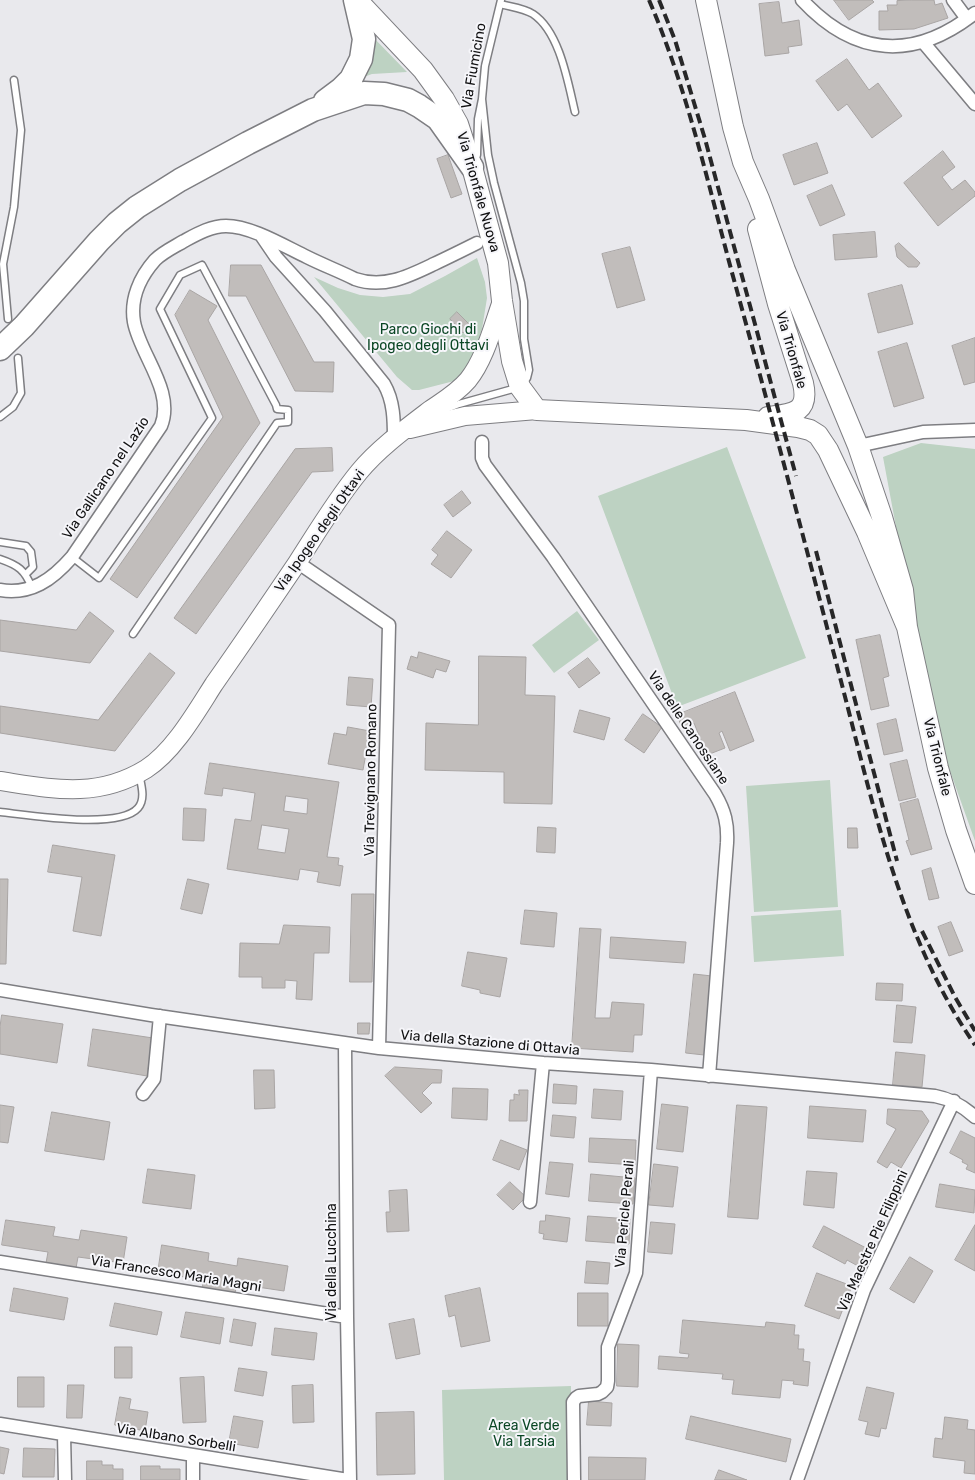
<!DOCTYPE html>
<html>
<head>
<meta charset="utf-8">
<style>
  body { margin:0 }
  canvas { display:block; background:#e9e9ed }
</style>
</head>
<body>
<canvas width="975" height="1480"></canvas>
<script>
const context = document.querySelector('canvas').getContext('2d');
context.lineJoin = 'round';
function fill(path, color) { context.fillStyle = color; context.fill(path, 'evenodd'); }
function trace(path, color, width, dash) { context.strokeStyle = color; context.lineWidth = width; context.lineCap = dash ? 'butt' : 'round'; context.setLineDash(dash || []); context.stroke(path); }
function write(font, color, halo, rows, align = 'center') {
  context.font = font + ' Rubik,sans-serif'; context.lineWidth = 4; context.setLineDash([]); context.textBaseline = 'middle'; context.strokeStyle = halo; context.fillStyle = color; for (const [text, x, y, turn = 0] of rows) {
    context.save(); context.translate(x, y); context.rotate((+turn || 0) * Math.PI / 180); context.textAlign = isNaN(turn) ? turn : align; if (halo) context.strokeText(text, 0, 0); context.fillText(text, 0, 0); context.restore();
  }
}
const green = new Path2D(`
  M370 34 407 72 372 74 361 78Z
  M477 258 485 282 487 298 482 329 470 368 458 380 419 390H412L397 377 314 277 338 288 360 295 383 297 410 294 445 276Z
  M921 443 975 449V841L945 757 902 559 883 457Z
  M727 447 806 658 677 707 598 496Z
  M577 611 599 640 554 673 532 645Z
  M830 780 838 907 754 912 746 786Z
  M841 910 844 956 754 962 751 916Z
  M571 1386 570 1480H444L442 1390Z`);
const building = new Path2D(`
  M834 0H872L874 2 849 20Z
  M912 0H934L935 5 942 3 948 18 914 29 879 30V11H888L887 5H897V1Z
  M779 2 782 23 799 20 802 45 788 47 789 53 765 56 759 4Z
  M847 59 869 90 878 83 902 116 872 138 847 104 838 111 816 81Z
  M817 143 828 173 794 185 783 155Z
  M943 151 955 167 942 177 952 190 965 180 975 192V196L938 226 904 183Z
  M448 155 462 194 451 198 437 159Z
  M832 185 845 215 820 226 807 196Z
  M875 232 877 257 835 260 833 235Z
  M899 243 920 263 917 267H908L897 257 895 246Z
  M630 247 645 300 617 308 602 254Z
  M231 265H261L314 362H334L333 392 295 391 246 296H229Z
  M902 285 913 324 878 333 868 294Z
  M190 290 217 306 208 320 260 423 137 598 110 579 223 417 175 315Z
  M457 312 471 326 463 333 450 319Z
  M975 338V382L964 385 952 346Z
  M907 343 924 398 894 407 878 352Z
  M332 448 333 471 312 472 196 634 174 618 295 449Z
  M462 491 471 503 453 517 444 505Z
  M447 531 472 550 451 578 431 564 438 555 432 550Z
  M90 612 114 631 90 663 0 651V620L76 630Z
  M880 635 889 676 883 678 889 706 871 710 856 640Z
  M419 652 450 661 446 672 436 669 433 678 407 669 411 656 417 658Z
  M150 653 175 673 115 751 0 733V706L98 720Z
  M479 656 526 657 525 695 555 696 552 804 504 803V772L425 770 426 723 478 725Z
  M588 658 600 673 579 688 568 673Z
  M349 677 373 679 371 707 347 705Z
  M735 692 754 741 730 751 722 731 719 733 725 748 707 755 694 723 682 728 677 715Z
  M580 710 610 718 604 740 574 732Z
  M643 714 662 727 644 753 625 740Z
  M896 719 903 751 884 755 877 724Z
  M348 727 370 731 363 770 328 764 334 733 346 735Z
  M907 760 916 797 899 801 890 764Z
  M210 763 339 782 327 857 339 858 338 865 343 866 340 886 317 882 319 872 300 869 298 880 227 869 235 819 251 821 255 793 223 788 222 796 205 794ZM286 796 308 799 307 814 284 811ZM262 825 289 829 285 853 258 849Z
  M918 799 932 849 911 855 906 841 909 840 900 804Z
  M184 808 206 809 204 841 183 840Z
  M538 827 556 828 555 853 537 852Z
  M848 828H857L858 848H848Z
  M53 845 115 855 101 936 73 931 82 877 48 872Z
  M931 868 939 898 929 900 922 871Z
  M0 879H8L6 964H0Z
  M188 879 209 884 202 914 181 909Z
  M352 894H374L372 982H350Z
  M525 910 557 913 554 947 521 944Z
  M951 922 963 951 949 956 938 927Z
  M284 925 330 927 329 953H314L312 1000 296 999 297 981 285 980V988H262V977H239L240 943 279 944Z
  M580 928 601 929 595 1018H610L612 1002 644 1004 642 1035H634L633 1052 572 1048Z
  M611 937 686 942 684 963 610 958Z
  M468 952 507 958 500 997 480 993V990L462 986Z
  M694 974 712 976 704 1055 686 1053Z
  M877 983 903 984 902 1001 876 1000Z
  M897 1005 916 1007 912 1043 894 1042Z
  M2 1015 63 1024 57 1063 0 1054V1027Z
  M358 1023H370L369 1034H358Z
  M93 1029 153 1038 147 1076 88 1066Z
  M896 1052 925 1055 922 1087 893 1085Z
  M395 1067 442 1070 441 1083H432L422 1093 432 1103 421 1113 385 1076Z
  M254 1070H274L275 1108 255 1109Z
  M554 1084 577 1086 576 1104 553 1103Z
  M453 1088 488 1089 487 1120 452 1118Z
  M594 1089 623 1091 621 1120 592 1118Z
  M519 1090H528L527 1121H509L510 1100H514V1094L519 1095Z
  M662 1104 688 1107 683 1152 657 1149Z
  M0 1105 14 1107 8 1143 0 1142Z
  M737 1105 767 1107 758 1219 728 1217Z
  M810 1106 866 1110 863 1142 808 1138Z
  M888 1109 922 1111 929 1121 901 1168 891 1162 887 1168 877 1162 896 1129 887 1124Z
  M52 1112 110 1122 104 1160 45 1151Z
  M553 1115 576 1117 574 1138 551 1136Z
  M961 1131 975 1138V1173L966 1169 968 1165 962 1162 963 1160 950 1153Z
  M590 1138 636 1140 635 1165 589 1162Z
  M501 1140 527 1150 519 1170 493 1160Z
  M550 1162 573 1164 569 1197 546 1194Z
  M654 1164 678 1167 673 1207 649 1205Z
  M148 1169 195 1175 191 1209 143 1203Z
  M807 1171 837 1173 834 1208 804 1205Z
  M591 1174 635 1178 633 1204 589 1201Z
  M510 1182 526 1197 513 1210 497 1195Z
  M940 1184 975 1190 974 1213 936 1207Z
  M407 1190 409 1231 387 1232 386 1212H390L389 1191Z
  M546 1215 570 1218 567 1242 543 1239 544 1234 539 1233 540 1221H545Z
  M588 1216 630 1219 629 1244 586 1241Z
  M6 1220 55 1227 53 1236 79 1240 81 1230 127 1237 123 1263 78 1257 76 1268 46 1263 48 1252 2 1245Z
  M651 1222 675 1224 672 1254 648 1252Z
  M975 1225V1271L955 1260Z
  M824 1226 868 1249 858 1266 847 1260 845 1264 813 1247Z
  M162 1245 209 1253 208 1261 237 1266 238 1258 288 1266 284 1291 237 1284 235 1293 202 1288 204 1280 158 1273Z
  M910 1257 933 1271 914 1303 890 1289Z
  M587 1261 610 1263 608 1284 585 1283Z
  M817 1273 852 1286 839 1319 805 1306Z
  M14 1288 68 1298 64 1320 10 1311Z
  M480 1288 490 1341 461 1347 455 1315 449 1317 445 1296Z
  M578 1293H608V1326H578Z
  M115 1303 162 1312 157 1335 110 1326Z
  M186 1312 224 1318 220 1344 181 1337Z
  M234 1319 256 1323 252 1346 230 1342Z
  M414 1319 420 1354 396 1359 389 1324Z
  M683 1320 765 1327 766 1322 795 1325 794 1335H799L798 1349H804L803 1361 810 1362 808 1386 793 1384 794 1381 782 1380 780 1398 732 1394 734 1380 722 1379 723 1374 658 1369 659 1356 688 1358 689 1354 680 1353Z
  M275 1328 317 1333 314 1360 272 1355Z
  M618 1344 639 1345 638 1387 617 1386Z
  M115 1347H132V1378H115Z
  M239 1368 267 1372 263 1396 235 1391Z
  M18 1377H44V1407H18Z
  M204 1377 206 1422 183 1423 180 1378Z
  M68 1385H84L82 1418H67Z
  M313 1385 314 1422 293 1423 292 1386Z
  M867 1387 894 1393 886 1429 881 1428 879 1437 865 1434 868 1422 859 1420Z
  M120 1397 131 1399 129 1409 148 1412 145 1431 115 1425Z
  M589 1401 612 1403 611 1426 587 1425Z
  M414 1412 415 1474 377 1475 376 1413Z
  M234 1416 263 1421 258 1448 229 1443Z
  M691 1416 791 1439 786 1462 686 1439Z
  M945 1417 968 1420 967 1429 975 1430V1474L964 1473 965 1461 933 1457 935 1438 942 1439Z
  M0 1447 9 1449 4 1474 0 1473Z
  M24 1448 55 1449 54 1477H23Z
  M589 1457 646 1458 645 1480H589Z
  M87 1461H102V1465H113V1469H123V1480H87Z
  M141 1466H160V1469H180V1480H141Z
  M719 1470 747 1480H715Z`);
const lane = new Path2D(`
  M500 4C511 7 523 8 533 14 560 32 568 83 575 112
  M477 155 478 119 482 99 485 66 501 0
  M8 319 3 264 14 207 21 130 14 80
  M439 412 459 404 520 387 527 378 529 370 524 339V301L521 283 494 183 488 155 482 99
  M0 417 13 407 21 393 18 358
  M0 542 26 546 31 552 33 567 26 574
  M72 557 99 578 212 418 160 309 180 275 202 265 276 405 277 409 288 410V422L277 423 133 634
  M0 559C18 565 25 570 32 588
  M0 812C28 815 119 830 138 808 146 799 141 784 139 774`);
const street = new Path2D(`
  M802 0C855 57 914 61 975 13
  M953 0 967 19
  M923 42 975 104
  M261 235 276 257 325 311 384 384C394 401 394 421 394 439
  M482 442V458L485 465 553 557 715 794C725 811 728 824 727 843L709 1076
  M858 446 923 432 975 430
  M297 562 389 625 379 1048
  M0 590C31 595 52 580 72 557L161 426C175 391 140 355 134 322 130 299 140 277 155 260 163 252 174 247 184 241 197 234 211 226 226 226 251 226 284 246 307 257 323 265 339 271 355 279 384 289 409 276 434 264 449 257 463 250 477 243
  M0 990 151 1015 379 1048 543 1063 651 1070 935 1096C951 1099 963 1106 975 1117
  M345 1044 347 1317 350 1480
  M143 1094 154 1079 160 1016
  M530 1202 543 1063
  M0 1262 347 1317
  M0 1424 348 1480
  M64 1435 65 1480
  M193 1480V1456
  M574 1480 573 1402 576 1398 579 1396 598 1394 602 1392 607 1387 608 1381V1347L636 1273 651 1070
  M797 1480 864 1290 954 1101`);
const secondary = new Path2D(`
  M410 429 465 416 537 410
  M0 781C53 789 97 799 146 769 174 751 196 712 214 684 242 644 270 603 297 563 317 532 336 500 359 472 378 449 405 429 430 410 443 401 457 393 468 380 485 359 493 326 502 301`);
const primary = new Path2D(`
  M357 0 423 70 444 99 458 124 472 167 498 263 502 301 512 361 520 387 537 410 746 420 798 427 810 430 818 435 828 450 867 532 907 627
  M706 0 733 127 743 162 759 199 785 270 858 446 882 517 903 590 907 627 938 768 956 830 975 884
  M758 229 778 304 803 383C810 414 791 414 768 417`);
const highway = new Path2D(`
  M325 101 341 89 351 79 361 59 364 39 355 0
  M0 349 24 326 99 241 117 223 137 207 180 180 248 143 313 110 364 93 384 94 408 100 419 106 438 119 472 167`);
const rail = new Path2D(`
  M649 0C686 86 707 179 731 269 769 407 806 546 842 685 874 808 901 938 975 1045
  M659 0 675 40 705 139 796 476
  M816 551 897 861
  M922 931 955 997 975 1031`);
const streetNames = [
  ["Via Fiumicino",474,66,-80],
  ["Via Trionfale Nuova",478,192,74],
  ["Via Trionfale",791,350,74],
  ["Via Gallicano nel Lazio",106,478,-56],
  ["Via Ipogeo degli Ottavi",320,531,-55],
  ["Via delle Canossiane",688,728,56],
  ["Via Trionfale",937,757,76],
  ["Via Trevignano Romano",371,780,-89],
  ["Via della Stazione di Ottavia",490,1043,5],
  ["Via Pericle Perali",625,1214,-85],
  ["Via Maestre Pie Filippini",873,1241,-66],
  ["Via della Lucchina",332,1262,-90],
  ["Via Francesco Maria Magni",176,1274,9],
  ["Via Albano Sorbelli",176,1438,9]
];
const parkNames = [
  ["Parco Giochi di",428,330],
  ["Ipogeo degli Ottavi",428,346],
  ["Area Verde",524,1426],
  ["Via Tarsia",524,1442]
];
fill(green, '#bdd2c2');
fill(building, '#c1bdbb');
trace(building, '#a9a5a4', 1);
trace(lane, '#7e7e82', 9);
trace(street, '#7e7e82', 15);
trace(secondary, '#7e7e82', 20);
trace(primary, '#7e7e82', 22);
trace(highway, '#7e7e82', 25);
trace(lane, '#fff', 6);
trace(street, '#fff', 12);
trace(secondary, '#fff', 18);
trace(primary, '#fff', 20);
trace(highway, '#fff', 22);
trace(rail, '#272728', 4, [10, 5]);
write('14px', '#101011', '#f6f6fa', streetNames);
write('14px', '#0a4624', '#f6f6fa', parkNames);
</script>
</body>
</html>
